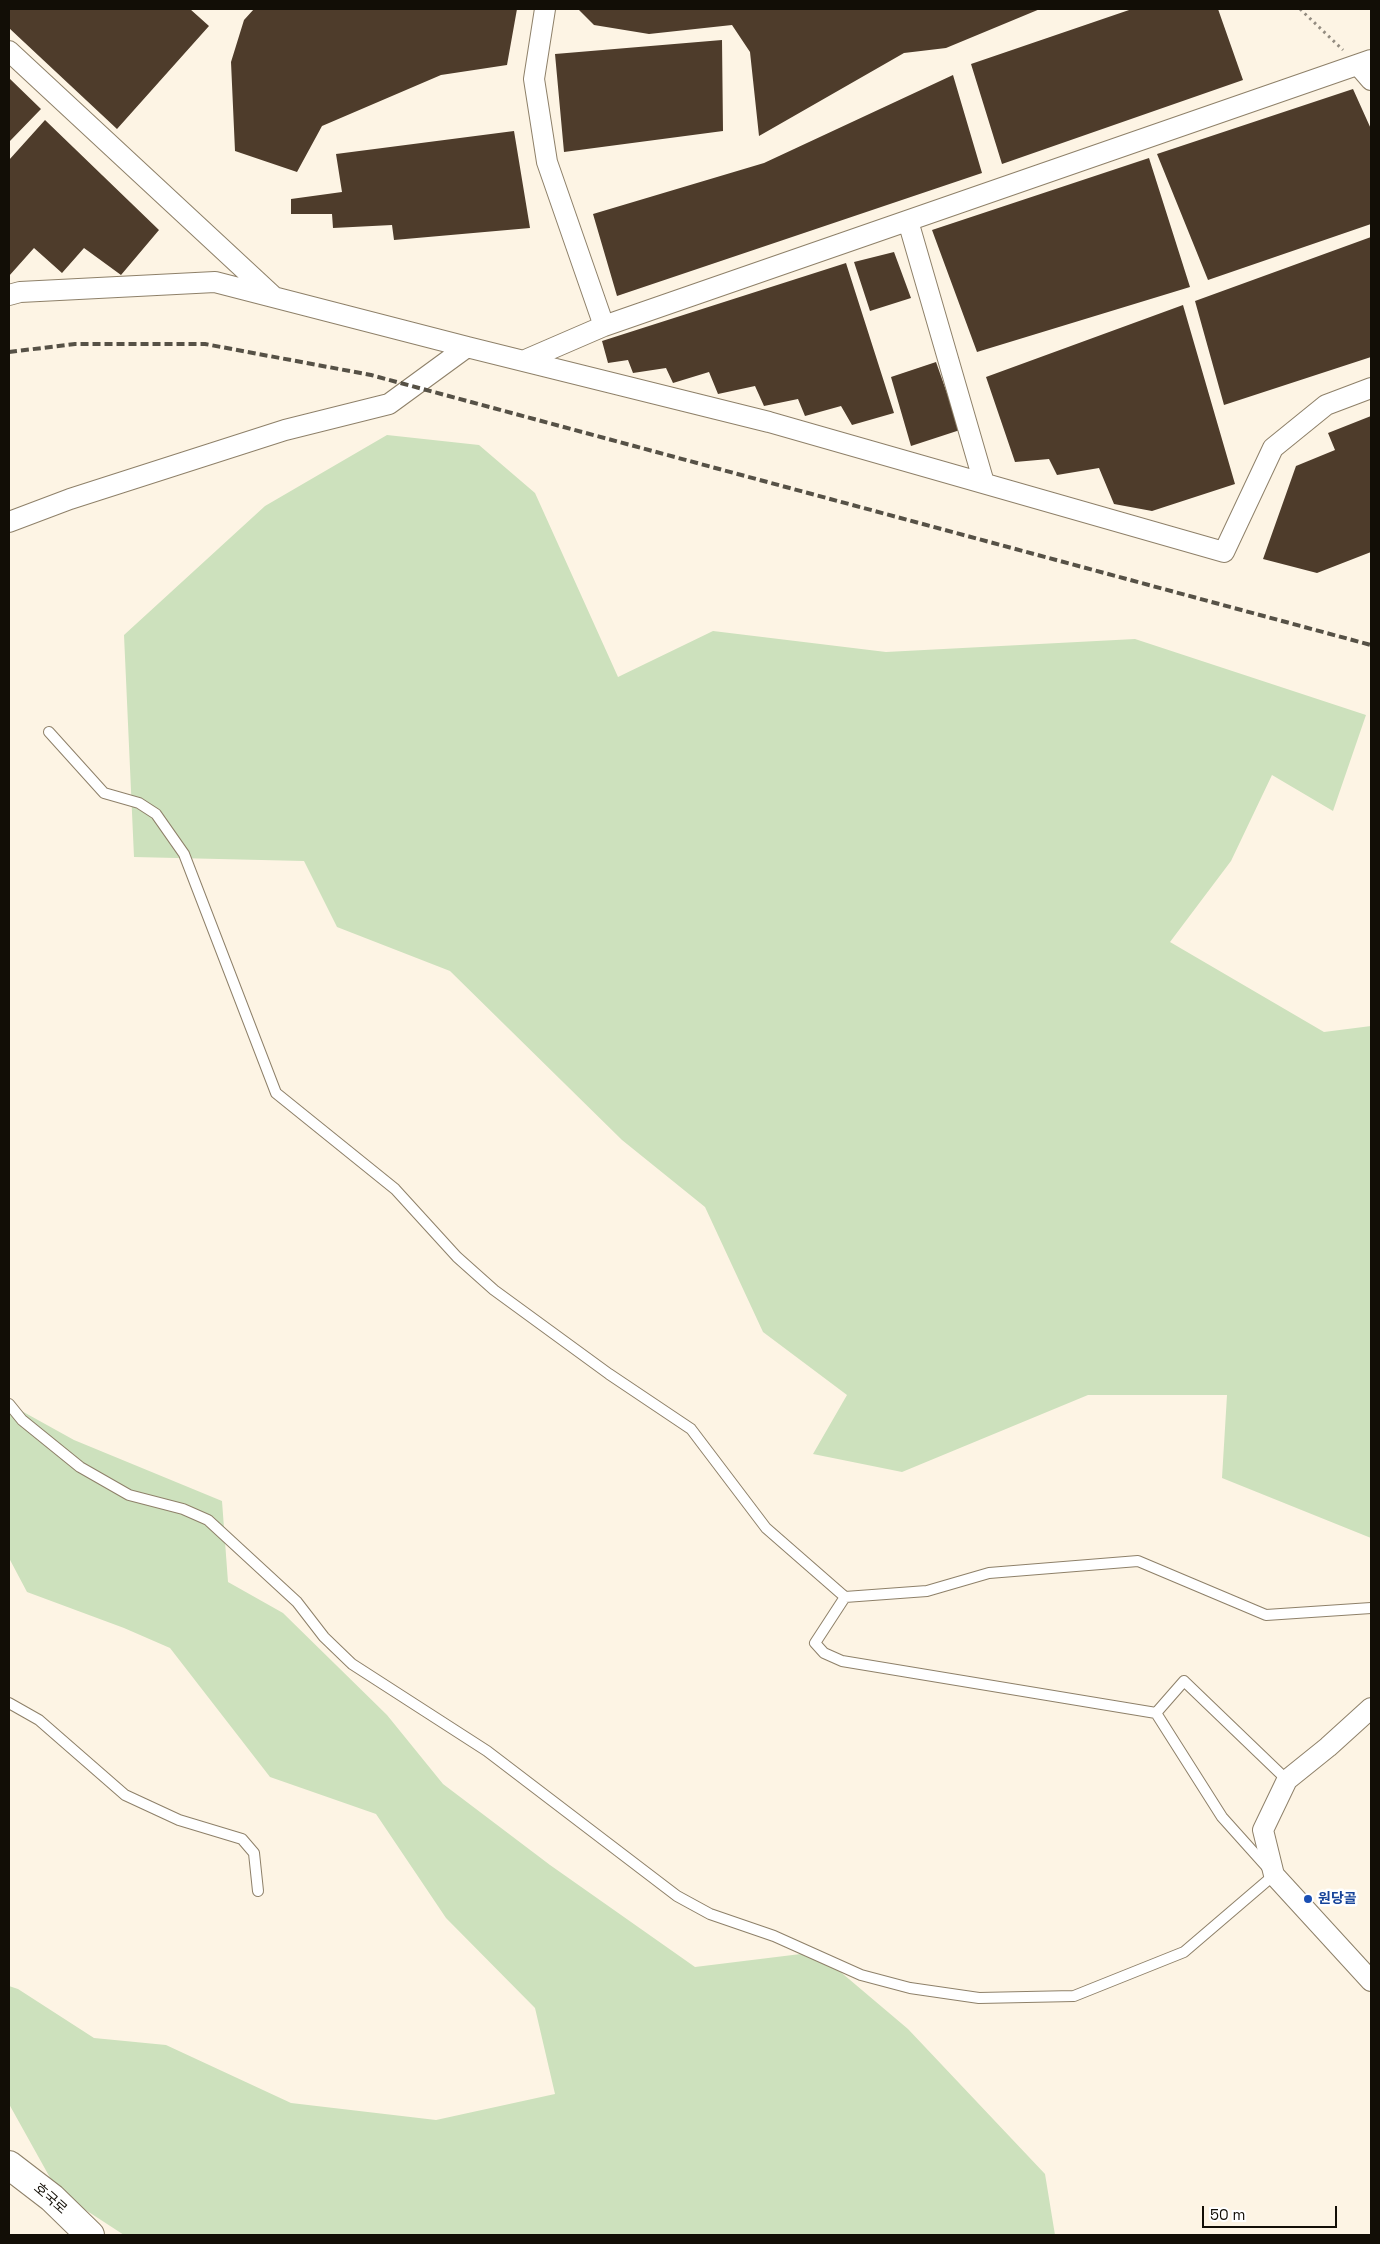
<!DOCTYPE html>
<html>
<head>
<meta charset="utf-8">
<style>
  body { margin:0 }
  #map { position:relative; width:1380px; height:2244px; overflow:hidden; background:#fdf4e4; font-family:"Space Grotesk",sans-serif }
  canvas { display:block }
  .frame { position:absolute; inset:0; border:10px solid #120e06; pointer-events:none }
  .scale { position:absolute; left:1202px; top:2206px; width:135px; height:22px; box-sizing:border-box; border:2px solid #120e06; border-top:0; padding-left:6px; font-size:15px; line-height:18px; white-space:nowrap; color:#120e06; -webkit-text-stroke:4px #fff; paint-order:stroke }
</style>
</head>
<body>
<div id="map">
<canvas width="1380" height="2244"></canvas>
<div class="frame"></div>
<div class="scale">50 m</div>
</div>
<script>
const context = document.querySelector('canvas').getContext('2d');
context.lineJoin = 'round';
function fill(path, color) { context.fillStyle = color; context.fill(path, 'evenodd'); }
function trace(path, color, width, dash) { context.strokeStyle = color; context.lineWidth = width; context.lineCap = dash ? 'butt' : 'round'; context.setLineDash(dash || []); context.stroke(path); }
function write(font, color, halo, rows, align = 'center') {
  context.font = font + ' "Space Grotesk","Noto Sans KR",sans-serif'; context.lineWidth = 5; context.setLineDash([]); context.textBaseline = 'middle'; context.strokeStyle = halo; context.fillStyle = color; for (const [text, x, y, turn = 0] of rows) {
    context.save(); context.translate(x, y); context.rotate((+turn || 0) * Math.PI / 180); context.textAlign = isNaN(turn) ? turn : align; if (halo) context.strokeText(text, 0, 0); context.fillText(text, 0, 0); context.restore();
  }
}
const green = new Path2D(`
  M387 435 479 445 535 493 618 677 713 631 886 652 1135 639 1366 715 1333 811 1272 775 1231 861 1170 942 1324 1032 1371 1026V1538L1222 1478 1227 1395H1088L902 1472 813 1454 847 1395 763 1332 705 1207 622 1140 450 971 337 927 304 861 134 857 124 635 265 506Z
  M9 1404 74 1440 222 1501 228 1582 283 1613 387 1715 443 1784 550 1865 695 1967 817 1952 908 2029 1045 2174 1055 2235H124L58 2192 9 2104V1986L18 1989 94 2038 166 2045 291 2103 436 2120 555 2094 535 2008 446 1918 376 1814 270 1777 170 1648 124 1628 27 1592 9 1558Z`);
const building = new Path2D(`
  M9 9H190L209 26 117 129 9 28Z
  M254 9H517L507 65 441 75 322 126 297 172 235 151 231 62 244 20Z
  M578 9H1040L946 48 904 53 759 136 750 52 732 25 649 34 594 25Z
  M1132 9H1218L1243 80 1002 164 971 64Z
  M722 40 723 131 564 152 555 54Z
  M953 75 982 173 617 296 593 214 764 163Z
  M9 78 41 109 9 142Z
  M1353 89 1371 129V224L1208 280 1157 154Z
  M45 120 159 230 121 275 84 248 62 273 34 248 9 276V160Z
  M514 131 530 228 394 240 392 225 333 228 332 214H291V199L342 192 336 154Z
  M1149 158 1190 287 977 352 932 230Z
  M1371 237V357L1224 405 1195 301Z
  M894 252 911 298 870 311 854 262Z
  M846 263 894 413 852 425 841 406 805 416 798 399 764 406 755 386 718 394 709 372 673 383 666 368 633 373 628 360 608 363 602 341Z
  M1183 305 1235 484 1152 511 1114 504 1099 468 1057 475 1049 459 1015 462 986 377Z
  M936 362 960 430 911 446 891 377Z
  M1371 416V552L1317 573 1263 559 1296 466 1335 450 1328 433Z`);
const path = new Path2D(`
  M1300 9 1343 50`);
const service = new Path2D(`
  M49 732 104 793 139 803 156 814 184 854 276 1093 395 1189 457 1257 494 1290 609 1374 691 1429 766 1528 845 1597 927 1591 989 1573 1138 1561 1266 1615 1371 1608
  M9 1404 22 1420 80 1467 129 1495 183 1509 208 1520 297 1602 324 1637 352 1664 487 1751 677 1896 710 1914 774 1936 861 1975 910 1988 979 1998 1074 1996 1184 1952 1274 1875 1222 1817 1156 1713 842 1661 824 1653 815 1643 845 1597
  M9 1703 39 1720 125 1795 179 1820 242 1839 254 1853 258 1891
  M1156 1713 1184 1681 1287 1780`);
const minor = new Path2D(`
  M545 9 534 79 547 162 604 326 1371 60
  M9 51 273 296
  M1358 65 1371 80
  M908 221 984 483
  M9 295 20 292 215 282 467 347
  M523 361 604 326
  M9 522 70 499 285 430 389 404 467 347 769 422 1224 552 1273 448 1326 405 1371 388
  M1371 1708 1328 1747 1287 1780 1263 1830 1274 1875 1371 1981`);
const secondary = new Path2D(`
  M9 2165 52 2198 90 2235`);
const rail = new Path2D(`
  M9 352 75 344H205L371 375 1371 645`);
const markers = [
  [1308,1899,5,"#1a4fb4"]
];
const transitNames = [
  ["원당골",1318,1899]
];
const streetNames = [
  ["호국로",50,2199,41]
];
fill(green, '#cde1bd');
fill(building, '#4e3c2b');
trace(service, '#8e8069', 12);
trace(minor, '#8e8069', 22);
trace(secondary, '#8e8069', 30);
trace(path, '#938c80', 3, [2.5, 4]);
trace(service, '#fff', 10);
trace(minor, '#fff', 20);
trace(secondary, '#fff', 28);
trace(rail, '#565146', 4, [8, 4]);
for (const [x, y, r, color] of markers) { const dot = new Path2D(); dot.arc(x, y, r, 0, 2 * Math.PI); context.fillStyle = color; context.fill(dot); trace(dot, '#fff', 2); }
write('bold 14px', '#164399', '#fff', transitNames, 'left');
write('14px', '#120e06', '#fff', streetNames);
</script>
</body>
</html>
